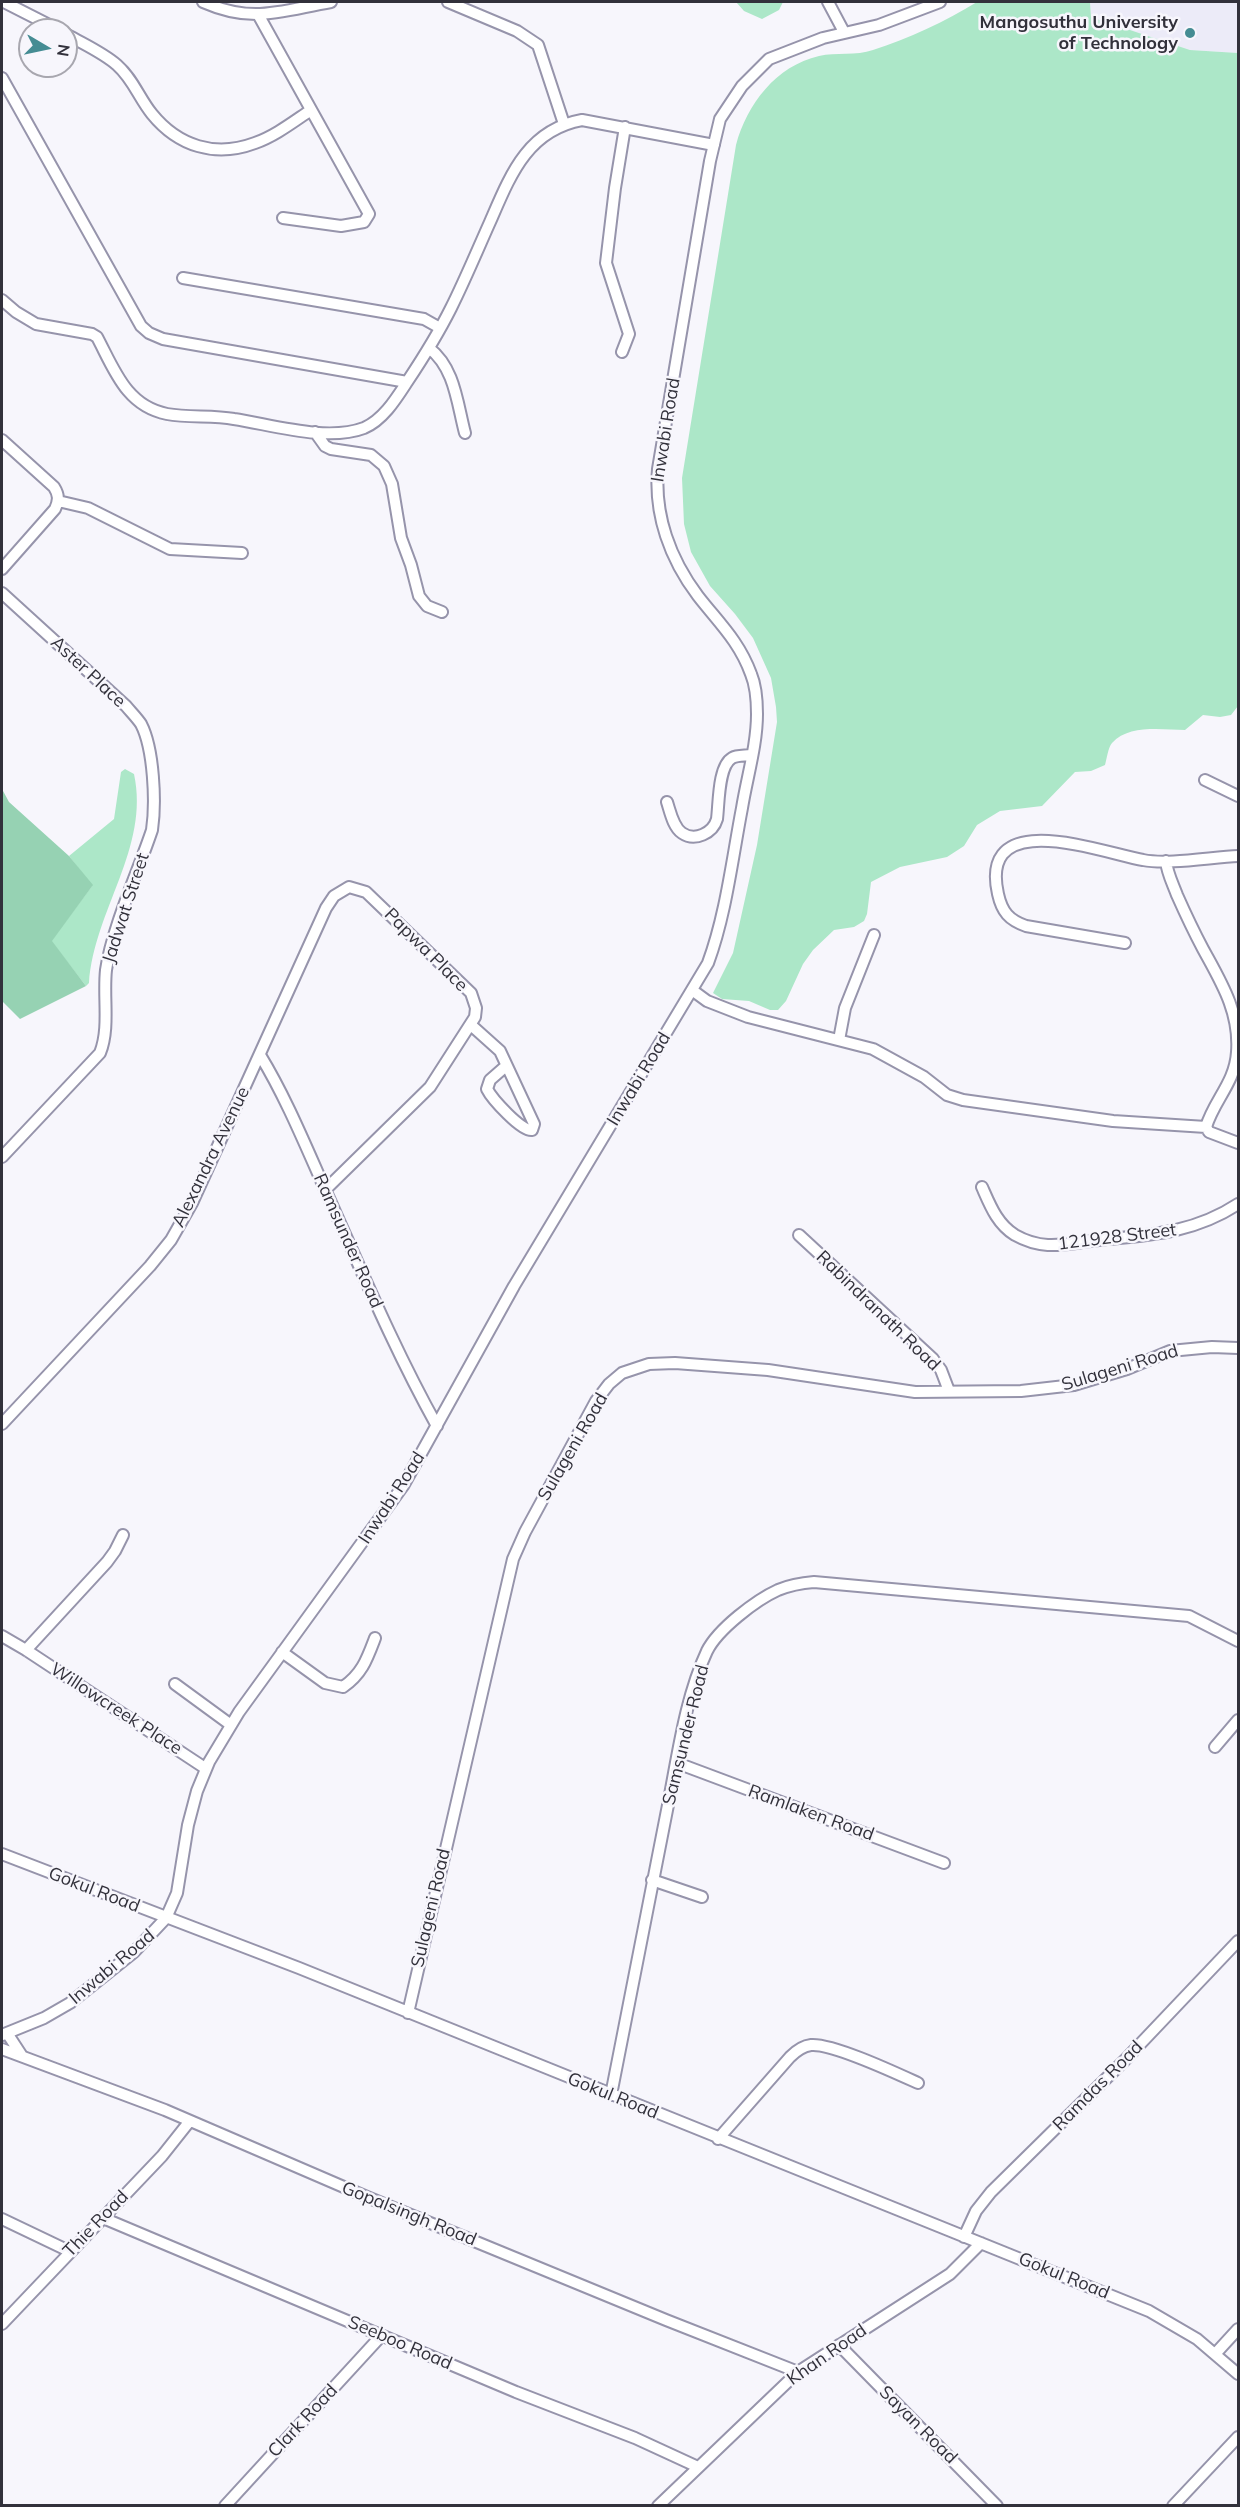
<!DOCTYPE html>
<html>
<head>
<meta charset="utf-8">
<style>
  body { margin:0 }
  #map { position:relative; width:1240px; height:2507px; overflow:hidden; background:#f7f6fc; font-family:Mulish,sans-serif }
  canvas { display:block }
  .frame { position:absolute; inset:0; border:3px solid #32313b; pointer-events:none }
  .north { position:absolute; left:18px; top:18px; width:60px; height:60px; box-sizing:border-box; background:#f7f6fc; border:2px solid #a8a7af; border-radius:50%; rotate:99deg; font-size:16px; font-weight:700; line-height:24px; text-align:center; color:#32313b }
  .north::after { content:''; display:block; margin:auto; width:21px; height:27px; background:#458c93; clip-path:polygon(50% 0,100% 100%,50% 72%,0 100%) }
</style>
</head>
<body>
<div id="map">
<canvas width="1240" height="2507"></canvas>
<div class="frame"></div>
<div class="north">N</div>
</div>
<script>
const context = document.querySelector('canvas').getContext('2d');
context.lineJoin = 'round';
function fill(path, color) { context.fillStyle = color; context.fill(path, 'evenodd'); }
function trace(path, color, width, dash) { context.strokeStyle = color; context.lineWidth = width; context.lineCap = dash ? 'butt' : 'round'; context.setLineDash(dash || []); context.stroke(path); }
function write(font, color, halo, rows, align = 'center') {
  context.font = font + ' Mulish,sans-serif'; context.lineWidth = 5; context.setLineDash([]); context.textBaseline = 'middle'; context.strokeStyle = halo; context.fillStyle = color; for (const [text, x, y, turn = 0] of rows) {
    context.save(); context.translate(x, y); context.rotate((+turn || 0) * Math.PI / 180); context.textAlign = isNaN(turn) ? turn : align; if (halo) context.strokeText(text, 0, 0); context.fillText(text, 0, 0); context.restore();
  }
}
const built = new Path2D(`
  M1090 2H1238V53L1190 50 1091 17Z`);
const green = new Path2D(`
  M736 2H783L779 10 762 19 744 11Z
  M977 2H1090L1091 17 1190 50 1238 53V706L1231 715 1220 717 1203 715 1185 730C1163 730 1129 724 1112 743 1108 748 1107 758 1105 765L1091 771 1075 772 1042 806 1000 811 977 825 964 846 947 857 900 867 871 882 867 914 864 921 854 927 834 930 813 950 803 964 786 1001 778 1010H770L749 1001 722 999 713 993 733 953 757 845 777 722 776 707 771 678 753 638 735 614 710 586 691 552 684 524 682 478 736 145C747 104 776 66 819 56 836 52 856 56 873 50 908 39 946 21 977 2Z
  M125 769 134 774C150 848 94 910 89 983L86 986 51 941 92 886 69 856 114 819 121 772Z`);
const forest = new Path2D(`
  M2 789 9 802 69 856 93 885 52 941 86 986 20 1019 2 1001Z`);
const minor = new Path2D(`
  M4 2 59 30
  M203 2C253 24 280 11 331 2
  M448 2 517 31 538 45 564 124
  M828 2 844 32
  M259 16 369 214 364 222 341 226 283 218
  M66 34C83 44 102 52 117 65 133 79 139 98 152 114 178 146 215 158 255 143 275 136 293 122 311 110
  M2 78 141 326 149 333 163 339 407 382
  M183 278 424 319 440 328
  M2 300 16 312 36 324 92 334 97 337C114 369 126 406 167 414 189 418 212 415 234 419 273 425 327 442 364 428 383 420 396 399 407 382 423 358 438 334 451 308 465 280 477 251 490 222 510 176 527 130 582 120L714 145
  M429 348C455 368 457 403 465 433
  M622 352 629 334 606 263 615 188 625 127
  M315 432 325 446 331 449 371 455 384 466 392 484 401 538 411 565 419 596 427 606 442 612
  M2 440 54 487C59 495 59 500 55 509L2 569
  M58 501 88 508 170 549 242 553
  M2 593 126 706C131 712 137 718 141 724 154 749 156 803 152 830 138 872 112 928 106 970 103 997 110 1028 100 1053L2 1157
  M1205 780 1238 796
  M667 802C670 811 673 827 682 833 695 842 713 833 717 819 719 804 718 766 732 758 737 755 745 756 751 755
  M1166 861C1167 873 1173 884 1177 895 1185 913 1194 932 1203 949 1221 982 1240 1012 1237 1052 1235 1083 1214 1100 1206 1127L1209 1132 1238 1143
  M1125 943 1026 926C1009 920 1002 912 998 894 978 805 1103 853 1143 860 1168 865 1212 857 1238 856
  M692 990 707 1001 748 1017 873 1049 924 1077 947 1095 963 1100 1113 1121 1206 1127
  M471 1025 500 1051 534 1124 532 1130C522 1132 492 1099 487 1089L490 1080 506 1066
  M839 1040 845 1008 874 935
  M260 1055C285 1096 304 1142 324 1187 360 1267 394 1349 437 1426
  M982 1187C990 1205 997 1224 1015 1235 1045 1252 1067 1243 1099 1240 1150 1235 1194 1233 1238 1204
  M799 1235 933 1359 941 1370 949 1391
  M2 1424 150 1266 171 1240 192 1203 326 908 334 896 349 887 366 892 471 993 476 1008 475 1017 430 1087 325 1190
  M2 1636 26 1650 205 1768
  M26 1650 107 1562 115 1551 123 1535
  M282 1652 325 1683 343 1687C362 1674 367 1659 375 1638
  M175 1684 231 1725
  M1215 1747 1238 1720
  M677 1763 944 1863
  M2 1854 299 1968 1149 2311 1197 2339 1238 2374
  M652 1880 702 1897
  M408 2013 513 1559 525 1532 596 1401 609 1384 622 1373 649 1364 675 1363 768 1370 915 1392 1021 1391 1074 1385 1127 1369 1170 1351 1212 1347 1238 1348
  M7 2033 22 2056
  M2 2035 44 2018 70 2003 134 1952 166 1918 177 1893 188 1825 197 1791 209 1762 239 1712 403 1486 514 1286 708 963C726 914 732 860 742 808 747 777 757 745 757 714 757 701 756 686 751 674 739 641 719 623 698 596 670 559 654 515 658 469L710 161 720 119 742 86 769 59 823 38 879 25 940 2
  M2 2049 165 2110 367 2197 666 2320 798 2372
  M611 2095C630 1999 648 1902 668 1805 678 1755 685 1698 707 1651 718 1629 756 1600 778 1590 790 1585 801 1583 814 1582L1189 1616 1238 1641
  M718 2139 790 2057C796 2051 802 2046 811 2045 832 2043 896 2073 918 2083
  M103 2218 516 2392 635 2438 698 2467
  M2 2219 69 2251
  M964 2237 976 2211 991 2192 1125 2060 1238 1941
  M2 2324 162 2156 189 2122
  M839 2345 997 2506
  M1216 2353 1238 2329
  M225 2506 381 2336
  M658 2506 798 2372 950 2274 981 2243
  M1173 2506 1238 2437`);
const markers = [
  [1190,33,6,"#458c93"]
];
const poiNames = [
  ["Mangosuthu University",1178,23],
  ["of Technology",1178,44]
];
const streetNames = [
  ["Inwabi Road",666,430,-81],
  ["Aster Place",88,672,43],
  ["Jadwat Street",126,908,-72],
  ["Papwa Place",426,950,45],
  ["Inwabi Road",639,1079,-59],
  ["Alexandra Avenue",211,1157,-64],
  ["121928 Street",1117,1237,-7],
  ["Ramsunder Road",348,1241,66],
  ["Rabindranath Road",878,1311,44],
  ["Sulageni Road",1120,1368,-17],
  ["Sulageni Road",573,1447,-60],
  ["Inwabi Road",392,1498,-57],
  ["Willowcreek Place",116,1709,33],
  ["Samsunder Road",686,1735,-76],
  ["Ramlaken Road",811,1813,20],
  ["Gokul Road",94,1890,21],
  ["Sulageni Road",431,1908,-77],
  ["Inwabi Road",112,1967,-40],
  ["Ramdas Road",1098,2086,-45],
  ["Gokul Road",613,2096,22],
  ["Gopalsingh Road",409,2214,22],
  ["Thie Road",96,2224,-46],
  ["Gokul Road",1064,2276,22],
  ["Seeboo Road",400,2343,23],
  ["Khan Road",827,2355,-35],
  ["Clark Road",303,2421,-47],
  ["Sayan Road",918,2425,45]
];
fill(built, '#ecebf8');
fill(green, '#ace7c8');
fill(forest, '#96d2b3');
trace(minor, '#9694ab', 14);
trace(minor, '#fff', 10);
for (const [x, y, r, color] of markers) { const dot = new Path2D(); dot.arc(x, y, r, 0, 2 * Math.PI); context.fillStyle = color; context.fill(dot); trace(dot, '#f7f6fc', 2); }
write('bold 18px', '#32313b', '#f7f6fc', poiNames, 'right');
write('18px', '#32313b', '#f7f6fc', streetNames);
</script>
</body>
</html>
